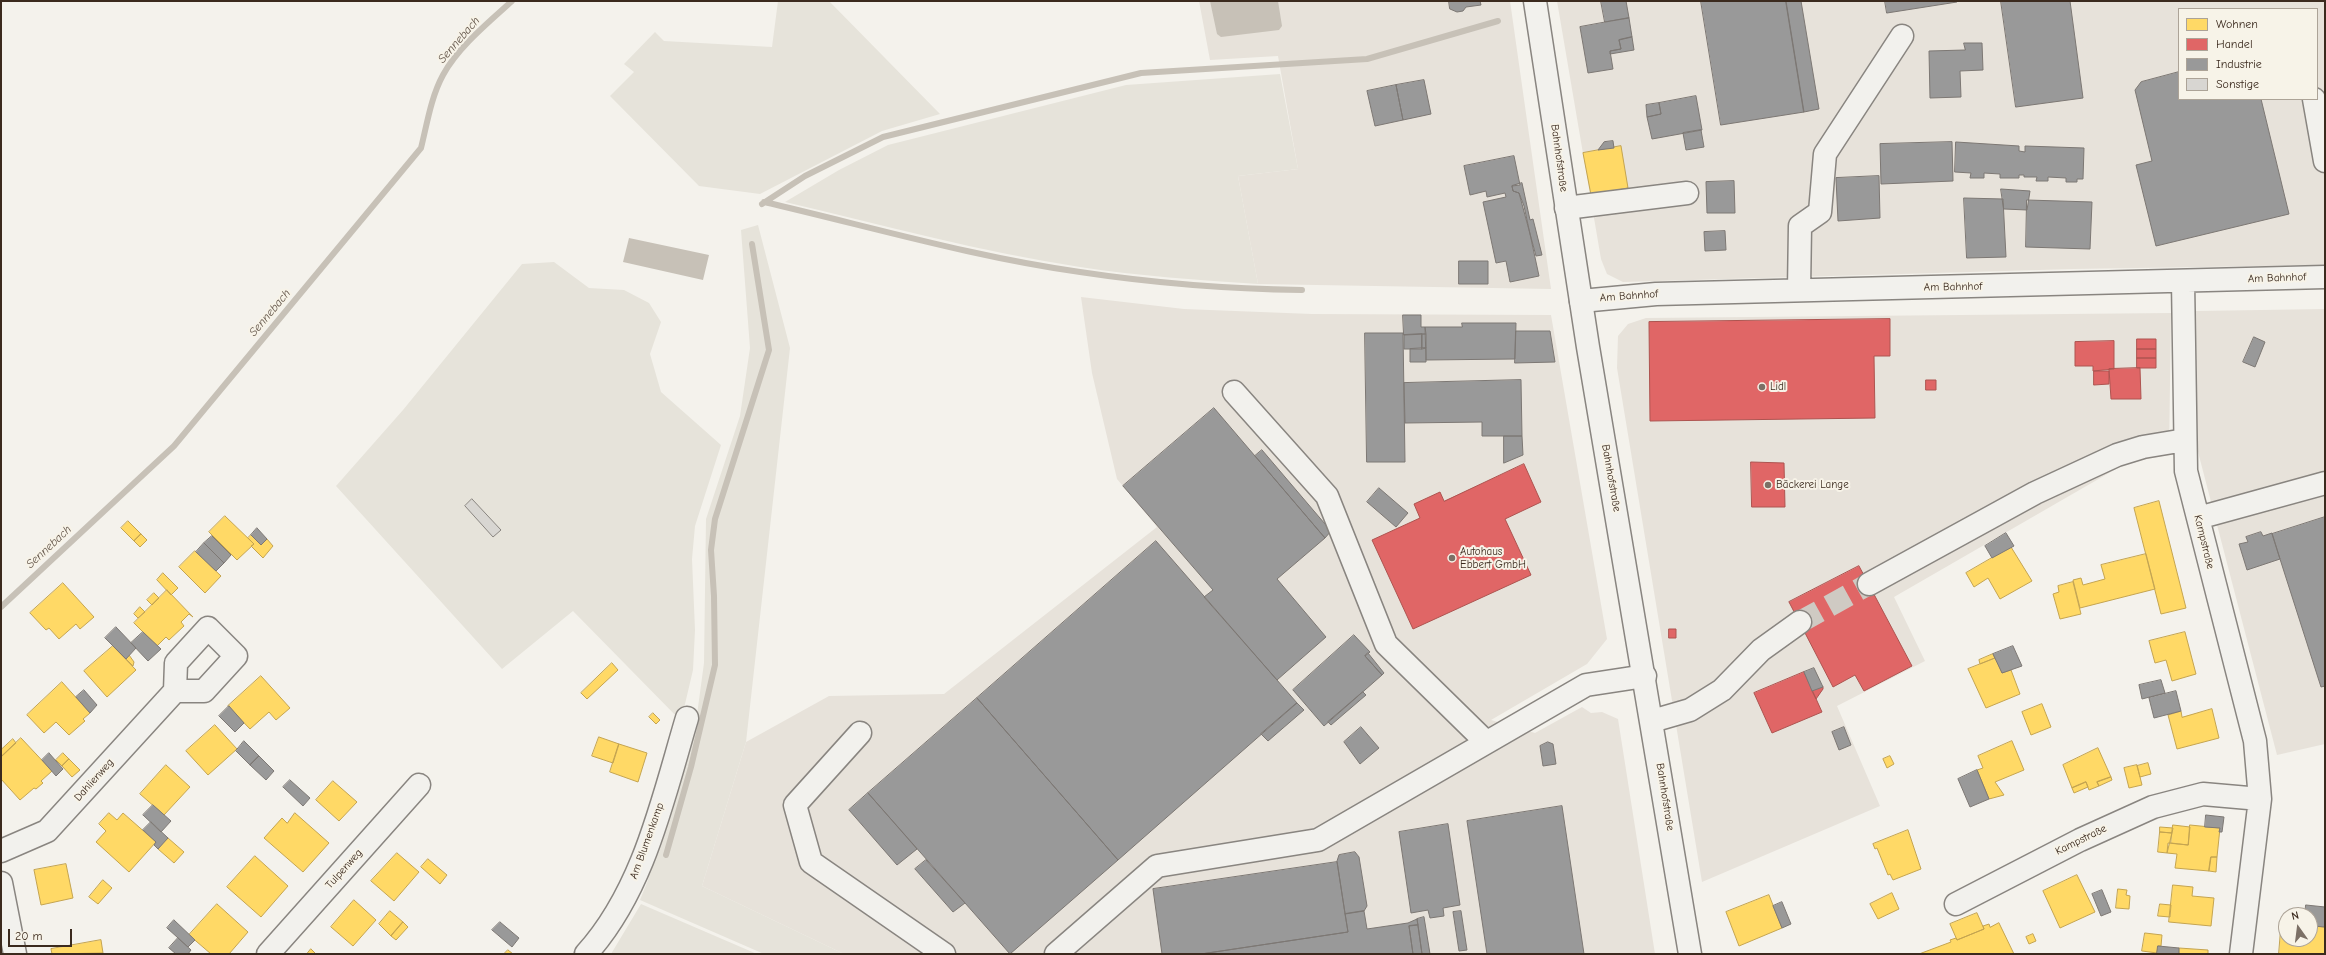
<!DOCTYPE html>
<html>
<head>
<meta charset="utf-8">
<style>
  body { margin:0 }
  #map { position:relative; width:2326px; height:955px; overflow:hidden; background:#f4f2ec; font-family:"Comic Neue",sans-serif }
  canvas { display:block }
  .frame { position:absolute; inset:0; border:2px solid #3b2a1e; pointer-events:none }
  .legend { position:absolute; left:2178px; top:8px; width:140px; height:92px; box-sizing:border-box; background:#f7f3e8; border:1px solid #aca397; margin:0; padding:5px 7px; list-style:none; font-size:12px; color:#3b2a1e }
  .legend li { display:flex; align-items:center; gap:8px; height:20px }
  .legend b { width:20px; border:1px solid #aca397 }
  .north { position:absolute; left:2278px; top:907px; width:40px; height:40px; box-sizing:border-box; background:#f7f3e8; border:1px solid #aca397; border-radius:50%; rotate:346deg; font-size:11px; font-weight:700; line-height:16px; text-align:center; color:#3b2a1e }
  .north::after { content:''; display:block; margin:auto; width:14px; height:18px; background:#7c7066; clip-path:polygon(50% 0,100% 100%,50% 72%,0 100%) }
  .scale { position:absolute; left:8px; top:929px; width:64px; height:18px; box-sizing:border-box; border:2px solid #3b2a1e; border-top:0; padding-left:5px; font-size:12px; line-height:14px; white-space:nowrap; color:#3b2a1e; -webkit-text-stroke:3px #f7f3e8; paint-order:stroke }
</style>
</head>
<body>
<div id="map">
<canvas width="2326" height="955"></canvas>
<div class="frame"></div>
<ul class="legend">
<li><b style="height:11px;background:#ffd966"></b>Wohnen</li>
<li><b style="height:11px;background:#e06666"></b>Handel</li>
<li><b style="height:11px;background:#999"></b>Industrie</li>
<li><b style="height:11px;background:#d8d6d2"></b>Sonstige</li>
</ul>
<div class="north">N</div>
<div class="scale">20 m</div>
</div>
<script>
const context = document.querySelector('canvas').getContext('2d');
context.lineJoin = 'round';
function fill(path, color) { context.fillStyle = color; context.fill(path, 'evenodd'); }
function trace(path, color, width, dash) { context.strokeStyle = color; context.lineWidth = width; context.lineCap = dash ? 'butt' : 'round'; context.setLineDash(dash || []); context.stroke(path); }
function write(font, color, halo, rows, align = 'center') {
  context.font = font + ' "Comic Neue",sans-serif'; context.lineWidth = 4; context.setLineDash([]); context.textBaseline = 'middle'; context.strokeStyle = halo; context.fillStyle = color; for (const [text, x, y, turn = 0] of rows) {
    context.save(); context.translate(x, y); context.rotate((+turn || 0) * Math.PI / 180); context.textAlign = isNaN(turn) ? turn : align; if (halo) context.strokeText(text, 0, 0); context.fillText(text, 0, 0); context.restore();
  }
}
const built = new Path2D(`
  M1199 1H1510L1551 289 1258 284 1238 176 1298 169 1278 56 1210 60Z
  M1557 1H2325V265L2074 269 1623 282 1607 274 1601 259ZM2179 9H2317V99H2179Z
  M1081 297 1184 309 1312 314 1551 315 1607 639 1587 664 1491 720 1535 733 1582 707 1591 713 1602 712 1618 719 1655 954H844L702 886 746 742 829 696 944 694 1157 527 1117 479 1092 373Z
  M2325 309V744L2277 755 2197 448 2196 311Z
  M2171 313 2169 455 2128 462 1894 597 1925 661 1837 706 1880 806 1702 882 1617 368 1618 336 1628 324 1646 318Z`);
const green = new Path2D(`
  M778 1H829L940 114 882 131 760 194 699 186 610 96 634 72 624 64 655 32 664 41 772 47Z
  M1280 74 1298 169 1238 176 1258 284C1199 280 1139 276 1080 267 981 252 883 225 785 202L839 170 888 145 1126 85Z
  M758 225 790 348 746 742 702 886 844 954H764L640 900 648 880 652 857 696 722 704 663 706 519 740 416 750 348 741 230Z
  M554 262 589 288 624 290 649 303 661 322 650 354 661 392 721 445 695 526 692 559 695 630 693 670 681 721 573 611 502 669 336 486 403 410 522 264Z
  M641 904 757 954H611Z`);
const water = new Path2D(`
  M1210 1H1278L1282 26 1279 30 1221 37 1217 34Z
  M629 238 709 255 703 280 623 262Z`);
const homes = new Path2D(`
  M1621 146 1628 188 1591 195 1583 153Z
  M2159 501 2186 608 2161 614 2134 508Z
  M225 516 254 544 237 560 209 532Z
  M128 521 141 534 134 541 121 528Z
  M141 534 147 540 140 547 134 541Z
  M251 535 261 545 267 539 273 546 263 558 251 546 254 544 248 538Z
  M2011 547 2032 581 2000 599 1988 578 1974 587 1966 573Z
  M195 551 221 576 205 593 179 567Z
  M2146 554 2155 589 2080 608 2073 580 2081 578 2083 585 2105 579 2101 565Z
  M163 573 178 588 171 595 157 580Z
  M2073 582 2081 614 2060 619 2053 594 2059 592 2058 586Z
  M63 583 94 617 80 629 76 624 59 639 49 628 46 630 30 613Z
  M167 590 193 617 189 614 181 622 184 626 169 640 166 637 157 646 134 623Z
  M154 593 159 598 152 605 147 600Z
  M140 607 145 612 138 618 134 614Z
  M2185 632 2196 674 2172 681 2166 660 2155 663 2149 641Z
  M113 646 136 670 107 697 84 671Z
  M1993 654 1995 658 1980 664 1979 660Z
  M129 655 134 662 133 666 126 659Z
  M1996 658 2002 673 2011 670 2020 694 1986 708 1968 669Z
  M612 663 618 670 587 699 581 693Z
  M261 676 290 708 276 720 269 712 250 729 228 706Z
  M62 682 90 713 83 719 85 721 69 735 56 722 44 733 27 715Z
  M2042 704 2051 727 2031 735 2022 712Z
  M2212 709 2219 738 2177 749 2168 715 2181 711 2182 717Z
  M653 713 660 720 656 724 649 717Z
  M215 725 237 749 208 775 186 751Z
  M599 737 619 744 613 763 592 756Z
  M21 738 52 771 41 781 43 783 36 789 34 788 20 800 1 779V757Z
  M13 739 16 743 1 757V750Z
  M2012 741 2024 770 1995 782 2004 795 1989 799 1977 770 1983 768 1978 756Z
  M619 744 647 753 638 782 610 772Z
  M2098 748 2111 777 2097 782 2099 786 2089 790 2086 782 2072 788 2063 765Z
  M63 753 69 759 62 766 56 760Z
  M1890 756 1894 764 1887 768 1883 759Z
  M69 759 80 770 72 777 62 766Z
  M2148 763 2151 774 2140 777 2137 766Z
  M166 765 190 787 164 815 140 794Z
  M2137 765 2142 785 2129 788 2124 768Z
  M2111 777 2112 780 2099 786 2097 782Z
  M333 781 357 802 339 821 316 800Z
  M2086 782 2088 787 2074 793 2072 788Z
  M109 813 117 820 123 813 156 842 129 872 96 842 106 831 99 824Z
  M295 813 329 843 303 872 264 838 282 818 287 823Z
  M2173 825 2190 827 2188 845 2171 843Z
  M2190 825 2220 828 2217 857H2211L2209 871 2175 868 2177 854 2167 853 2168 843 2188 845Z
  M2160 827 2173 828 2172 833 2160 832Z
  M1908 830 1921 869 1893 880 1890 874 1888 875 1877 848 1875 849 1873 844Z
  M2160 832 2172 833 2167 853 2158 852Z
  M168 838 184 852 174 863 158 849Z
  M397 853 419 872 394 901 371 881Z
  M255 856 288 886 261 917 227 887Z
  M2211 857H2217L2216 872 2209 871Z
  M428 859 447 875 440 884 421 867Z
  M66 864 73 898 41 905 34 870Z
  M2077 875 2095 912 2060 928 2043 891Z
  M103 880 112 888 98 904 89 897Z
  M2173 885 2193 887 2192 896 2214 898 2211 926 2169 922Z
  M2118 889 2127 890 2126 895 2130 896 2129 909 2116 908Z
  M1892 893 1899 909 1878 919 1870 904Z
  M1769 895 1782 928 1739 946 1726 912Z
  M354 900 376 920 353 946 331 927Z
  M217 904 248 932 229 954H211L189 935Z
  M2160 904 2171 905 2170 917 2158 916Z
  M390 911 403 922 391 936 379 924Z
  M1977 913 1984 929 1957 940 1950 924Z
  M2282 917H2286V939H2310V920H2314L2313 926 2325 927V954H2279Z
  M403 922 408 927 396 940 391 936Z
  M1999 923 2014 954H1919L1951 942 1950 940 1956 938 1957 940 1984 929 1983 926 1989 924 1990 927Z
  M2145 933 2162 935 2161 946H2158L2157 953 2142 951Z
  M2033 934 2036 941 2029 944 2026 937Z
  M101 940 103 953 52 954 51 949Z
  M2179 948 2208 950V954H2179Z
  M311 949 316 954H307Z
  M508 950 513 954H504Z`);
const shops = new Path2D(`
  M1890 319V356H1874L1875 418 1650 421 1649 322Z
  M2137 339H2156V349H2137Z
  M2114 341V369L2093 371V366H2075V342Z
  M2137 349H2156V358H2137Z
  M2137 358H2156V368H2137Z
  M2140 368 2141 399H2111L2109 369Z
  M2094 371H2109V384L2094 385Z
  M1926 380H1936V390H1926Z
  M1751 462 1784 463 1785 507H1752Z
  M1524 464 1541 502 1505 519 1531 575 1413 629 1372 540 1420 518 1414 504 1440 492 1444 501Z
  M1859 566 1912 666 1864 691 1855 675 1833 687 1789 602Z
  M1669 629H1676V638H1669Z
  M1804 672 1822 712 1772 733 1754 693Z
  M1823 687V689L1816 699 1812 691Z`);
const industry = new Path2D(`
  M1449 1H1480L1481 5 1466 7 1463 11 1457 12 1450 9Z
  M1601 1H1626L1629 18 1605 22Z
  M1701 1H1786L1804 112 1721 125Z
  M1786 1H1801L1819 109 1804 112Z
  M1885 1H1957V2L1887 13Z
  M2001 1H2070L2083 98 2016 107Z
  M1629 18 1632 37 1619 40 1621 49 1610 51 1613 69 1588 73 1580 27Z
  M1632 37 1634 50 1610 54V51L1621 49 1619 40Z
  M1964 43H1982L1983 70 1960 71 1961 97 1930 98 1929 51 1965 50Z
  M2179 72V99H2261L2289 214 2156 246 2136 165 2152 161 2135 90 2141 82Z
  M1424 80 1431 114 1403 120 1396 85Z
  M1396 85 1403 120 1375 126 1367 91Z
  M1696 96 1702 130 1652 139 1647 117 1661 114 1659 103Z
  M1659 103 1661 114 1647 117 1646 105Z
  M1701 130 1704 147 1686 150 1683 133Z
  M1613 141 1614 148 1598 150 1604 142Z
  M1952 142 1953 181 1881 184 1880 144Z
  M1956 142 2019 146V151L2025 152V146L2084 148 2083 179H2077V182H2066V178L2048 177V181H2036L2037 177H2024V175H2019V178H2000V174L1984 173V178H1970L1971 173 1955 172Z
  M1514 156 1520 185 1512 186 1513 191 1519 193 1524 206 1539 276 1510 282 1506 261 1496 263 1483 202 1506 197 1505 193 1487 197 1486 191 1470 195 1464 166Z
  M1879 176 1880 218 1838 221 1836 178Z
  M1734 181 1735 213H1707L1706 182Z
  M1522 183 1530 220 1533 219 1542 255 1536 256 1519 193 1513 191 1512 186Z
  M2001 189 2030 191 2027 210 2004 209Z
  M1964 198 2003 199 2006 257 1967 258Z
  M2027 200 2092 202 2090 249 2026 247Z
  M1725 231 1726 250 1705 251 1704 232Z
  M1459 261H1488V284H1459Z
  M1403 315H1421V327H1425L1426 334 1404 335Z
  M1462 323H1516L1515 359 1426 360 1425 327H1462Z
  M1516 331H1550L1555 362 1515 363Z
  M1365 333H1403L1405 462H1367Z
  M1422 334V349H1404V335Z
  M1422 334H1426V348L1422 349Z
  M2254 337 2265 342 2255 367 2243 362Z
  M1426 348V362H1410V349Z
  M1521 380 1522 436H1482V422L1405 423 1404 383Z
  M1214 408 1325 538 1277 579 1326 637 1277 680 1204 597 1213 590 1123 486Z
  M1504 436H1522L1523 455 1504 463Z
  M1262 450 1331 531 1325 538 1255 456Z
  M1379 488 1408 513 1396 527 1367 502Z
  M2325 517V686L2321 687 2272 534Z
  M257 528 267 539 261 545 251 535Z
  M2261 532 2263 536 2272 533 2280 559 2247 570 2239 544 2248 542 2246 537Z
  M2006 533 2014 546 1992 558 1985 546Z
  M212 536 231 555 224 563 204 543Z
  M1156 541 1297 703 1118 860 977 698Z
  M204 543 224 563 216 571 196 552Z
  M116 627 136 648 126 659 105 638Z
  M143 632 161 649 148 661 131 643Z
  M1354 635 1370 652 1365 656 1382 675 1324 726 1293 690Z
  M2013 646 2022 666 2002 673 1993 654Z
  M1368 653 1384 673 1382 675 1365 656Z
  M1814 668 1823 687 1812 691 1804 672Z
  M2161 680 2165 693 2142 699 2139 685Z
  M84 690 97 705 90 713 76 697Z
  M2176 691 2181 711 2154 718 2149 698Z
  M1363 692 1366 695 1331 725 1328 722Z
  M977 698 1118 860 1010 954 868 793Z
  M1297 703 1304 710 1268 741 1261 734Z
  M229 706 244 723 235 732 219 716Z
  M1361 727 1379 748 1360 764 1344 742Z
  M1844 727 1851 745 1839 750 1832 732Z
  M244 741 259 756 250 765 236 751Z
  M1548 742 1553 744 1556 764 1543 766 1540 746Z
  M49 753 63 769 56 776 42 760Z
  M259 756 274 771 266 780 250 765Z
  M1977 770 1989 799 1970 807 1958 779Z
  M290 780 310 798 303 806 283 787Z
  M868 793 917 849 897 865 849 810Z
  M153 805 171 821 161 832 143 815Z
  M1562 806 1584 954H1487L1467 821Z
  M2206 815 2224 817 2222 832H2219L2220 828 2205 827Z
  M151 822 168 838 158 849 154 845 156 842 143 830Z
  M1448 824 1460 905 1443 908 1444 916 1430 918 1428 910 1411 913 1399 832Z
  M1355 852 1359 857 1367 906 1364 911 1345 914 1337 861 1339 855Z
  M926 860 965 903 953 912 915 869Z
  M1337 862 1348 932 1201 954H1162L1153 889Z
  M2102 890 2111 912 2101 916 2092 894Z
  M1782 902 1791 924 1782 928 1773 906Z
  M2306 905 2325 907V927L2313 926 2314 920H2310V915H2305Z
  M1364 911 1367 929 1408 923 1417 919 1418 925 1409 926 1413 954H1201L1348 932 1345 914Z
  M1461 911 1467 950 1459 951 1453 912Z
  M1424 917 1430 954H1422L1417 919Z
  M174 920 195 940 188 947 167 928Z
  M500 922 519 938 512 947 492 930Z
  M1418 925 1422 954H1413L1409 926Z
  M178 938 191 950 188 954H176L169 948Z
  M2158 946 2179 948V954H2157Z`);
const stream = new Path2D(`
  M764 202C868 226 973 257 1080 272 1153 283 1228 289 1302 290
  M762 204 805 176 883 137 1141 73 1367 59 1498 21
  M1 607 174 446 421 148C427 124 431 97 443 75 458 47 489 22 512 1
  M666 855 691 767 715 665 714 596 711 550 715 519 769 350 752 244`);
const building = new Path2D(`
  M472 499 501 530 493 537 465 506Z`);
const minorTunnel = new Path2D(`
  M1800 622 1869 584`);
const minor = new Path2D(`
  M2314 99 2325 161
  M1566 208 1687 193
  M2183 281 2186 471 2255 741 2260 799 2241 954
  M1799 290 1800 226 1820 212 1825 154 1902 36
  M1581 301 1656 294 2325 277
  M1234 392 1327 496 1386 644 1486 742
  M2198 518 2325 483
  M1869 584 2035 493 2117 455 2143 447 2185 440
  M1652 721 1690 710 1722 690 1761 650 1800 622
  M860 733 795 805 811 862 944 954
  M1 851 47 831 175 691 176 663 208 628 236 656 204 691H175
  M1 883 15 954
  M1956 904 2080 840 2153 807 2203 794 2260 799
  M268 954 419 785
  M586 954C644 890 663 798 687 718
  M1056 954 1157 866 1318 840 1586 685 1645 676`);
const major = new Path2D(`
  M1535 1 1588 347 1690 954`);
const markers = [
  [1762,387,4,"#7c7066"],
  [1768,485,4,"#7c7066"],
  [1452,558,4,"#7c7066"]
];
const streetNames = [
  ["Bahnhofstraße",1559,158,82],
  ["Am Bahnhof",2277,278,-2],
  ["Am Bahnhof",1953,287,-1],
  ["Am Bahnhof",1629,296,-4],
  ["Bahnhofstraße",1611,478,80],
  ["Kampstraße",2204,542,76],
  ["Dahlienweg",94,780,-48],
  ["Bahnhofstraße",1665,797,81],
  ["Kampstraße",2081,840,-26],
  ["Am Blumenkamp",647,841,-70],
  ["Tulpenweg",344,869,-48]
];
const poiNames = [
  ["Lidl",1770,387],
  ["Bäckerei Lange",1776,485],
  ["Autohaus",1460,552],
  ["Ebbert GmbH",1460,565]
];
const waterNames = [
  ["Sennebach",459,40,-49],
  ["Sennebach",270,313,-50],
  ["Sennebach",49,547,-43]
];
fill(built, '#e7e2da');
fill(green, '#e6e3da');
fill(water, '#c7c1b7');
fill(homes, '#ffd966');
trace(homes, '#c4a450', 1);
fill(shops, '#e06666');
trace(shops, '#ae5450', 1);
fill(industry, '#999');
trace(industry, '#7d7874', 1);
trace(stream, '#c7c1b7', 6);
fill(building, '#d8d6d2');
trace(building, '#898580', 1);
trace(minorTunnel, '#cfcac3', 22, [22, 11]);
trace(minor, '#898580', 25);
trace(major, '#898580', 25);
trace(minor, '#f2f1ed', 22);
trace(major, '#f2f1ed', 22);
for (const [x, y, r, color] of markers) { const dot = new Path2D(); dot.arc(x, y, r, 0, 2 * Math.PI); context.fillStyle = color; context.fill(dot); trace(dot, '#f7f3e8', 1.5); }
write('11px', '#3b2a1e', '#f7f3e8', streetNames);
write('11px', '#3b2a1e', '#f7f3e8', poiNames, 'left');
write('italic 12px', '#5f5145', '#f7f3e8', waterNames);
</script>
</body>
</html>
